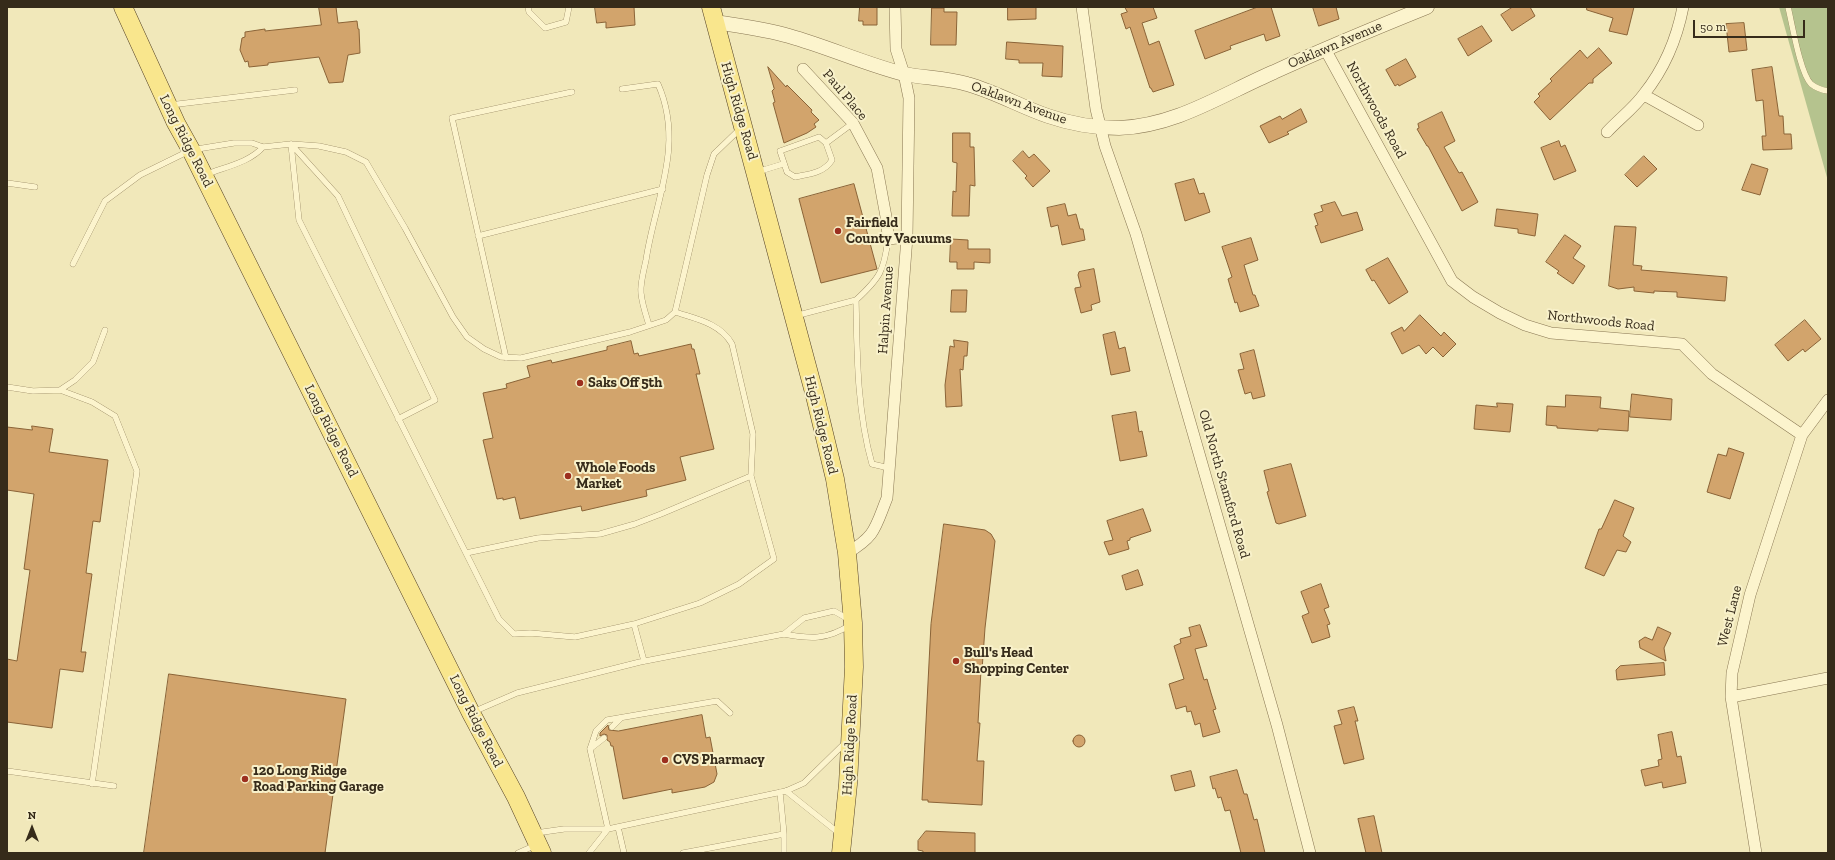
<!DOCTYPE html>
<html>
<head>
<meta charset="utf-8">
<style>
  body { margin:0 }
  #map { position:relative; width:1835px; height:860px; overflow:hidden; background:#f1e8ba; font-family:"Zilla Slab",serif }
  canvas { display:block }
  .frame { position:absolute; inset:0; border:8px solid #362b1a; pointer-events:none }
  .north { position:absolute; left:12px; top:808px; width:40px; height:40px; -webkit-text-stroke:3px #f8f1ca; paint-order:stroke; rotate:0deg; font-size:11px; font-weight:700; line-height:16px; text-align:center; color:#362b1a }
  .north::after { content:''; display:block; margin:auto; width:14px; height:18px; background:#362b1a; clip-path:polygon(50% 0,100% 100%,50% 72%,0 100%) }
  .scale { position:absolute; left:1693px; top:20px; width:112px; height:18px; box-sizing:border-box; border:2px solid #362b1a; border-top:0; padding-left:5px; font-size:12px; line-height:14px; white-space:nowrap; color:#362b1a; -webkit-text-stroke:3px #f8f1ca; paint-order:stroke }
</style>
</head>
<body>
<div id="map">
<canvas width="1835" height="860"></canvas>
<div class="frame"></div>
<div class="north">N</div>
<div class="scale">50 m</div>
</div>
<script>
const context = document.querySelector('canvas').getContext('2d');
context.lineJoin = 'round';
function fill(path, color) { context.fillStyle = color; context.fill(path, 'evenodd'); }
function trace(path, color, width, dash) { context.strokeStyle = color; context.lineWidth = width; context.lineCap = dash ? 'butt' : 'round'; context.setLineDash(dash || []); context.stroke(path); }
function write(font, color, halo, rows, align = 'center') {
  context.font = font + ' "Zilla Slab",serif'; context.lineWidth = 4; context.setLineDash([]); context.textBaseline = 'middle'; context.strokeStyle = halo; context.fillStyle = color; for (const [text, x, y, turn = 0] of rows) {
    context.save(); context.translate(x, y); context.rotate((+turn || 0) * Math.PI / 180); context.textAlign = isNaN(turn) ? turn : align; if (halo) context.strokeText(text, 0, 0); context.fillText(text, 0, 0); context.restore();
  }
}
const cemetery = new Path2D(`
  M1779 7H1828V181Z`);
const building = new Path2D(`
  M319 7H336L338 23 357 21 358 29H359L360 53 348 55 343 82 329 83 319 57 268 63V65L249 67 248 61 245 62 240 50 242 38 245 37V32L265 29V31L321 25Z
  M595 7H634L635 25 606 28V22L597 23Z
  M860 7H877V25H863V21H859Z
  M1008 7H1036V19L1008 20Z
  M1125 7H1153L1157 18 1142 23 1149 45 1159 41 1174 85 1153 92 1151 88H1150L1130 27 1126 29 1121 14 1127 12Z
  M1258 7H1271L1280 36 1266 41 1264 34 1230 46 1231 49 1205 59 1195 31Z
  M1313 7H1336L1339 19 1319 26Z
  M1513 7H1530L1535 16 1512 31 1501 15Z
  M1587 7H1634L1627 35 1609 31 1613 18 1587 10Z
  M932 8H944V12H957L956 45H931Z
  M1744 23 1747 50 1729 52 1726 24Z
  M1482 26 1492 41 1468 56 1458 39Z
  M1007 42 1063 46 1062 77 1042 76 1043 63H1019V60L1006 59Z
  M1599 48 1612 63 1593 79V83H1589L1550 120 1534 102 1540 96 1538 94 1552 81 1550 79 1580 50 1587 58Z
  M1406 59 1416 77 1399 86 1398 84 1395 86 1386 70Z
  M768 67 786 87 787 85 812 110 811 112 819 120 814 124 816 127 807 133 784 143 773 103 775 102 772 91 774 89Z
  M1772 67 1779 116H1783L1784 134H1791L1792 149 1763 150 1762 136H1766L1763 100 1756 101 1752 70Z
  M1301 109 1307 122 1287 132 1289 134 1269 143 1260 126 1280 116 1282 119Z
  M1442 112 1455 141 1444 147 1459 173 1462 172 1478 202 1462 211 1428 146H1427L1417 129 1419 128 1418 124Z
  M953 133H970V147H974L975 186 970 185 969 216H952L953 191 956 192 957 163 953 162Z
  M1559 141 1561 147 1565 145 1576 171 1554 180 1541 148Z
  M1023 151 1029 158 1034 154 1050 171 1033 187 1025 178 1027 176 1013 161Z
  M1644 156 1657 169 1637 187 1625 175Z
  M1752 164 1768 169 1760 195 1742 190Z
  M1194 179 1199 194 1204 193 1210 212 1185 221 1175 184Z
  M854 184 877 269 821 283 799 199Z
  M1335 202 1342 216 1357 212 1363 230 1321 243 1315 226 1318 225 1314 214 1323 211 1321 206Z
  M1065 204 1068 216 1076 214 1080 229H1083L1085 240 1062 245 1058 225 1051 227 1047 208Z
  M1497 209 1538 214 1535 236 1518 233V229L1495 226Z
  M1615 226 1636 227 1633 265 1642 266 1641 270 1727 277 1725 301 1677 297V292L1654 291V293L1634 291V287L1618 289 1609 286Z
  M1565 235 1581 246 1573 258 1585 266 1573 284 1557 273 1559 271 1546 262Z
  M1251 238 1258 260 1244 265 1253 295H1255L1259 306 1240 312 1237 302 1235 303 1228 279 1232 277 1222 247Z
  M951 239 968 240V249H990V263L974 262V269H957V262H950Z
  M1388 258 1408 292 1389 304 1374 280 1372 281 1366 270Z
  M1094 269 1100 302 1091 305 1092 310 1081 313 1075 290V288L1081 287 1078 275 1079 272Z
  M952 290H967L966 312H951Z
  M1420 315 1441 336 1444 332 1456 344 1443 357 1433 347 1426 354 1419 345 1402 354 1391 333 1402 327 1404 331Z
  M1805 320 1821 339 1805 352 1803 349 1788 361 1775 345Z
  M1115 332 1119 349 1125 347 1130 371 1111 375 1103 335Z
  M954 340 968 342 967 356H964L963 370 960 369 962 406 946 407 945 385 950 346 954 347Z
  M631 341 634 354 638 353 639 356 691 344 692 349H694L700 374H696L714 449 680 457 686 480 646 490 647 496 582 511 581 506 520 519 515 497 503 500V498L497 499 483 440 493 438 483 393 507 388 506 384 530 377 527 366 551 360 552 363 607 350V347Z
  M1254 350 1265 396 1253 399 1251 392 1245 394 1238 370 1244 369 1240 354Z
  M1632 394 1672 399 1671 420 1630 417Z
  M1566 395 1601 397 1600 408 1629 411 1628 431 1598 429V431L1557 428V426L1546 425 1547 406 1565 407Z
  M1497 403 1513 404 1510 432 1474 429 1476 405 1497 407Z
  M1136 412 1139 432 1142 431 1147 456 1120 461 1112 416Z
  M32 426 53 429 49 452 108 460 100 522 93 521 86 573 92 574 81 652H86L83 672 60 669 52 728 7 722V659L17 661 30 570 24 569 34 494 7 490V427L32 430Z
  M1729 448 1744 453 1730 499 1707 492 1718 454 1726 456Z
  M1291 464 1306 516 1279 524 1276 523 1267 492 1269 491 1264 471Z
  M1615 500 1634 508 1623 536 1631 542 1626 552 1617 550 1604 576 1585 568 1599 529H1601Z
  M1143 509 1151 531 1130 538V540L1127 541 1129 549 1109 555 1104 542 1113 540 1107 521Z
  M944 524 985 530 991 534 995 541 985 628 982 670H981L978 723H980L977 761H984L982 805 928 802V800H922L931 624Z
  M1138 570 1143 585 1126 590 1122 576Z
  M1321 584 1329 607 1324 609 1330 624 1327 625 1330 637 1312 643 1302 616 1309 613 1301 592Z
  M1200 625 1207 646 1195 649 1204 680 1207 679 1211 693 1216 709 1213 710 1220 732 1203 737 1200 723 1195 725 1191 711 1187 712 1186 706 1176 709 1169 684 1184 679 1174 646 1181 643 1180 639 1191 636 1189 628Z
  M1658 627 1671 633 1664 648 1666 661 1640 648 1639 641 1645 637 1652 640Z
  M1664 663 1665 675 1617 680 1616 670 1620 666Z
  M169 674 346 699 325 853H144Z
  M1354 707 1358 721H1355L1356 725 1364 759 1344 764 1334 726 1342 724 1338 711Z
  M702 715 706 738 710 737 717 774 714 782 705 787 672 793V789L623 799 613 746H611L610 742 607 740V735L604 734 600 736V733L608 725 609 730 618 731Z
  M1672 732 1677 757 1681 756 1686 783 1663 788 1662 782 1645 786 1641 770 1659 766 1658 760 1662 759 1658 735Z
  M1073 741a6 6 0 1 1 12 0a6 6 0 1 1-12 0Z
  M1237 770 1244 794H1247L1254 820 1257 819 1265 853H1241L1230 810 1225 811 1221 797 1218 798 1215 788 1213 789 1210 777Z
  M1191 771 1195 786 1175 791 1171 776Z
  M1374 816 1382 853H1366L1358 819Z
  M926 831 975 833V853H923V851L918 850V841Z`);
const service = new Path2D(`
  M528 7 529 12 545 28 566 22 569 7
  M1788 7C1792 23 1800 73 1811 84 1816 88 1822 90 1828 91
  M622 89 658 84C685 145 655 200 646 260 644 270 640 283 641 293 642 304 646 315 649 325
  M170 105 295 90
  M819 137 826 143 832 160C824 173 809 174 795 177L787 172 780 151Z
  M826 143 853 123
  M757 172 783 164
  M205 175C224 167 249 163 263 147
  M7 183 35 187
  M478 236 663 189
  M73 264 105 201 140 175 191 150 234 143H252L263 147 291 144 319 146 346 152 366 162 405 228 453 317 467 337 484 349 501 357 521 358 630 332 666 320 675 312 707 175 714 154 740 129
  M856 300C880 278 884 271 888 239
  M795 316 856 300C857 355 857 411 872 464L889 468
  M506 358 452 118 572 92
  M7 387 33 391 60 390 75 380 93 362 105 330
  M60 390 92 402 115 416 137 471 92 784
  M398 419 435 400 338 196 291 144 299 220 499 619 514 634 530 633 575 637 634 624
  M466 553 538 538 600 534 635 524 661 514 751 476
  M784 634 804 618 834 611 848 619
  M644 661 634 624 700 603 739 584 774 559 751 476 753 434 732 344C720 323 696 319 675 312
  M473 712 517 693 640 662 784 634C810 639 827 640 850 625
  M612 727 621 718
  M590 749 604 738
  M7 771 114 786
  M786 791 840 834
  M618 827 624 853
  M608 829 590 749 596 731 607 720 717 701 730 713
  M536 833 564 829H608L786 791 804 783 845 743
  M518 853 536 845
  M589 853 608 829
  M683 853 784 834 780 792
  M784 853V834`);
const minor = new Path2D(`
  M1082 7 1096 109 1105 146 1136 234 1277 725 1310 853
  M1325 49 1452 281 1473 297 1500 313 1525 325 1551 333 1682 344 1712 374 1802 435
  M803 69 853 123 877 168 887 222 888 239 907 237
  M1644 95 1698 125
  M1607 132C1619 119 1634 108 1644 94 1664 69 1677 38 1683 7
  M847 553C876 536 875 528 887 498L907 237 909 98 904 74 896 49 895 7
  M1731 697 1828 678
  M1756 853 1731 697 1732 673 1750 595 1802 435 1828 400`);
const tertiary = new Path2D(`
  M715 22C740 26 765 29 789 36 828 47 865 64 904 74 925 78 947 78 967 84 996 92 1021 107 1048 116 1071 124 1095 128 1119 128 1176 126 1223 94 1274 72 1324 49 1375 28 1427 7`);
const primary = new Path2D(`
  M123 7 176 123 191 150 471 713 516 797 542 853
  M711 7 815 396 835 479 847 553 853 623 854 667 848 784 841 853`);
const markers = [
  [838,231,4,"#9c2f1f"],
  [580,383,4,"#9c2f1f"],
  [568,476,4,"#9c2f1f"],
  [956,661,4,"#9c2f1f"],
  [665,760,4,"#9c2f1f"],
  [245,779,4,"#9c2f1f"]
];
const streetNames = [
  ["Oaklawn Avenue",1335,45,-23],
  ["Paul Place",845,95,50],
  ["Oaklawn Avenue",1019,103,20],
  ["Northwoods Road",1376,110,61],
  ["High Ridge Road",739,111,74],
  ["Long Ridge Road",186,141,63],
  ["Halpin Avenue",886,310,-86],
  ["Northwoods Road",1601,321,6],
  ["High Ridge Road",821,425,76],
  ["Long Ridge Road",331,431,63],
  ["Old North Stamford Road",1224,484,74],
  ["West Lane",1730,616,-76],
  ["Long Ridge Road",476,721,63],
  ["High Ridge Road",850,745,-87]
];
const poiNames = [
  ["Fairfield",846,223],
  ["County Vacuums",846,239],
  ["Saks Off 5th",588,383],
  ["Whole Foods",576,468],
  ["Market",576,484],
  ["Bull's Head",964,653],
  ["Shopping Center",964,669],
  ["CVS Pharmacy",673,760],
  ["120 Long Ridge",253,771],
  ["Road Parking Garage",253,787]
];
fill(cemetery, '#b5c38e');
fill(building, '#d2a46c');
trace(building, '#8a6337', 1);
trace(service, '#897753', 6);
trace(minor, '#897753', 12);
trace(tertiary, '#897753', 15);
trace(primary, '#564328', 19);
trace(service, '#fcf4cd', 5.5);
trace(minor, '#fcf4cd', 11);
trace(tertiary, '#fcf4cd', 14);
trace(primary, '#f9e68d', 18);
for (const [x, y, r, color] of markers) { const dot = new Path2D(); dot.arc(x, y, r, 0, 2 * Math.PI); context.fillStyle = color; context.fill(dot); trace(dot, '#f8f1ca', 1.5); }
write('14px', '#362b1a', '#f8f1ca', streetNames);
write('bold 14px', '#362b1a', '#f8f1ca', poiNames, 'left');
</script>
</body>
</html>
